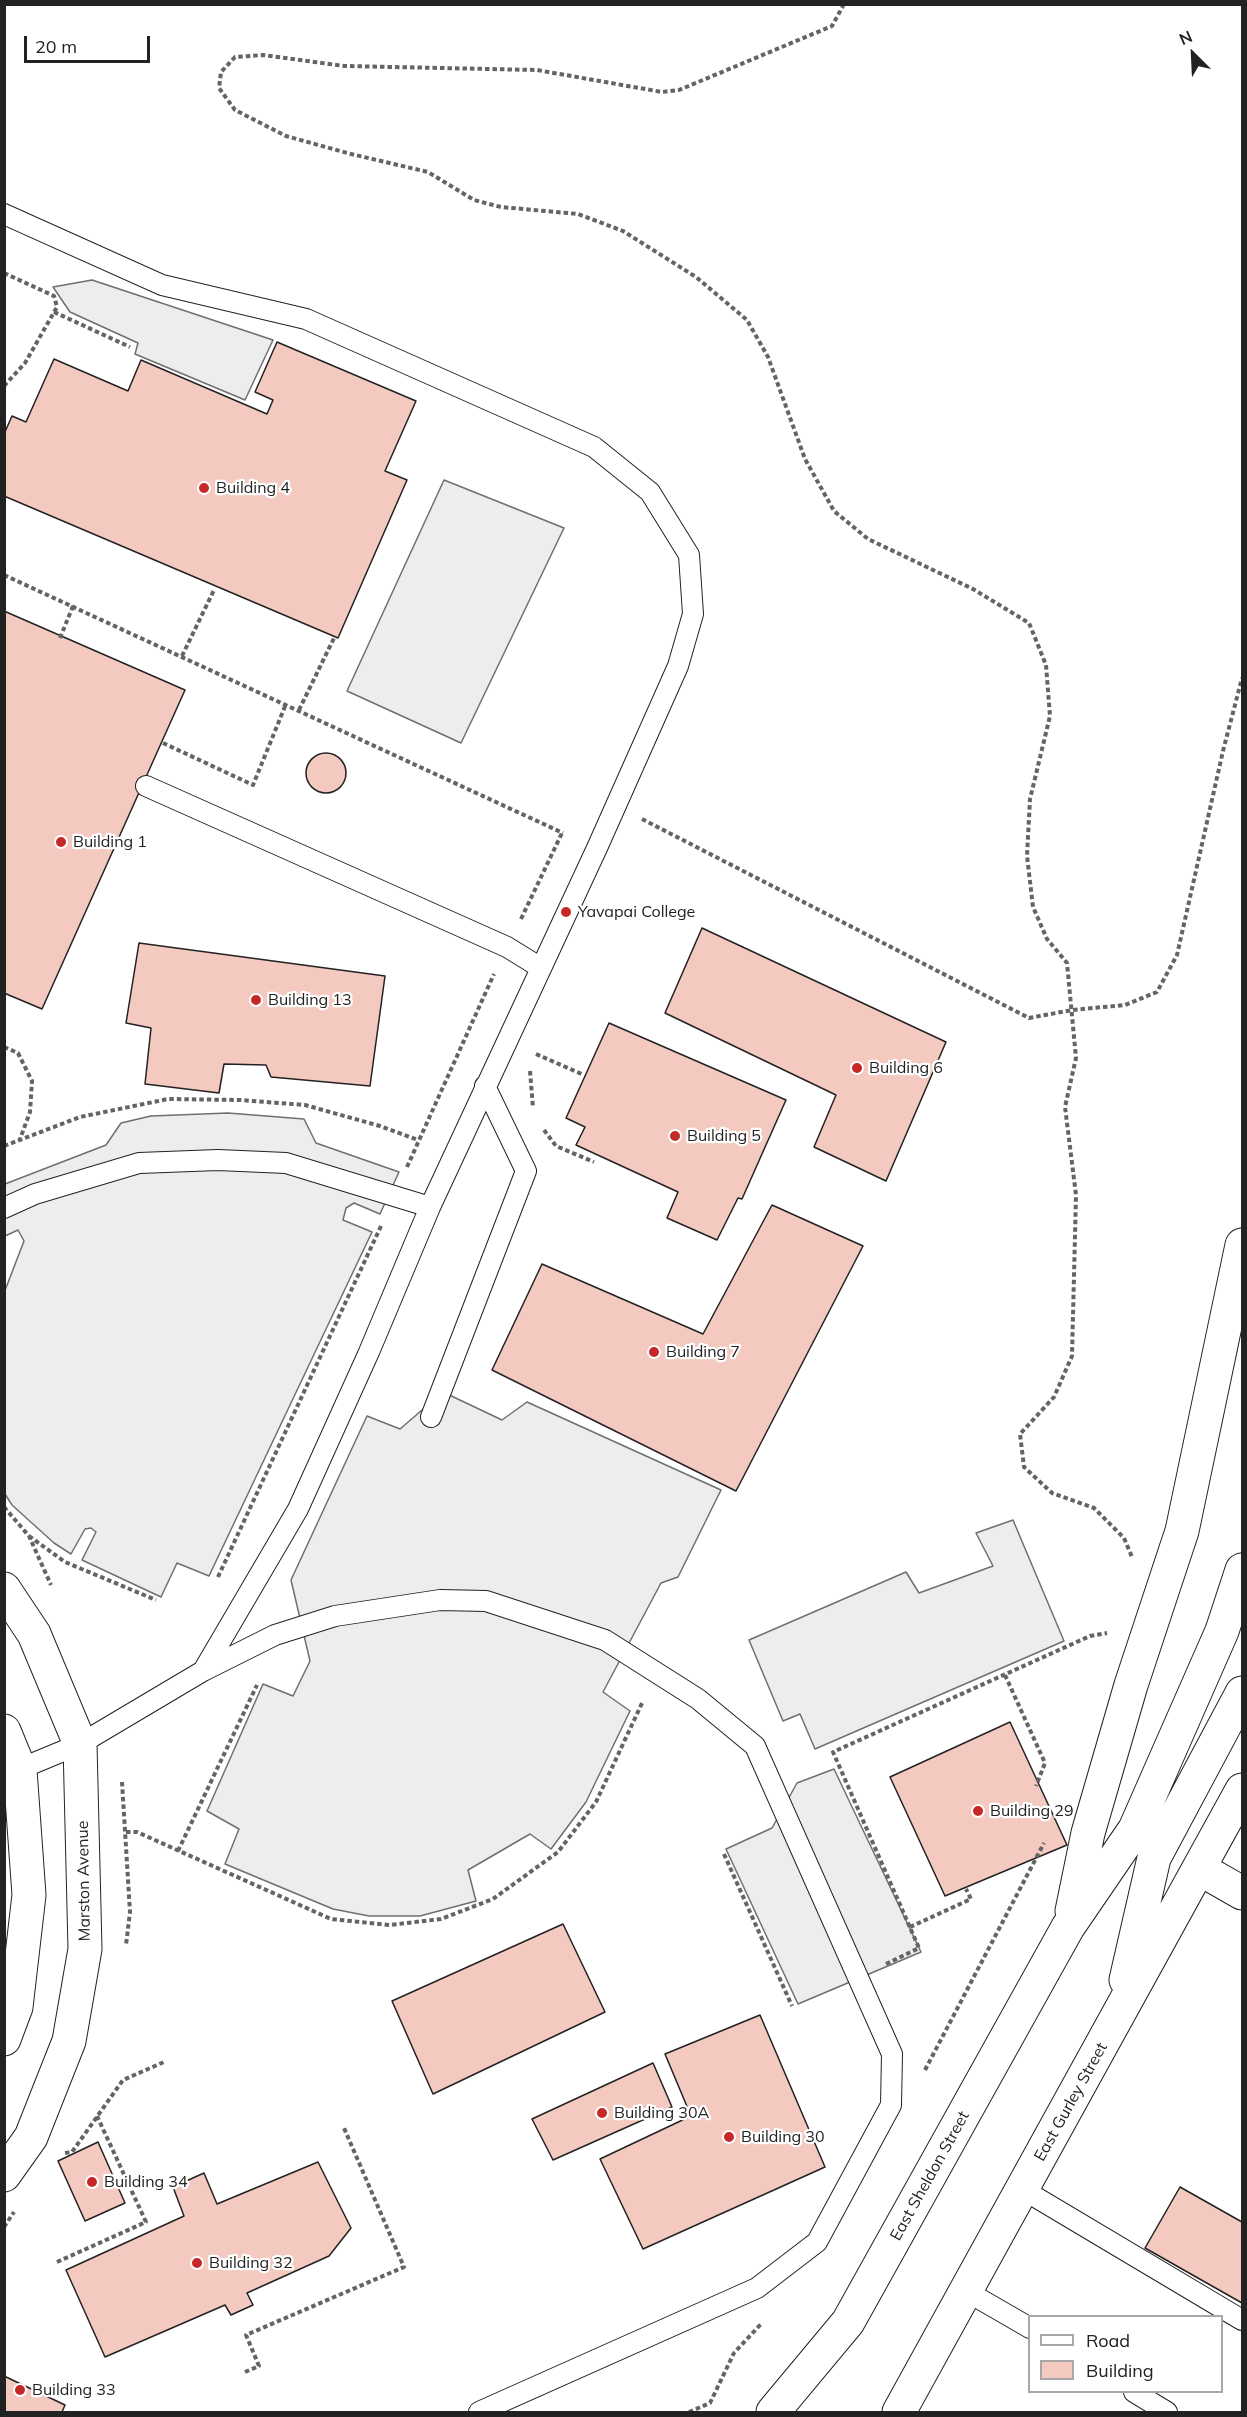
<!DOCTYPE html>
<html>
<head>
<meta charset="utf-8">
<style>
  body { margin:0 }
  #map { position:relative; width:1247px; height:2417px; overflow:hidden; background:#fff; font-family:Mulish,sans-serif }
  canvas { display:block }
  .frame { position:absolute; inset:0; border:6px solid #222; pointer-events:none }
  .legend { position:absolute; left:1028px; top:2315px; width:195px; height:78px; box-sizing:border-box; background:#fff; border:2px solid #a7a7a7; margin:0; padding:8px 10px; list-style:none; font-size:18px; color:#222 }
  .legend li { display:flex; align-items:center; gap:12px; height:30px }
  .legend b { width:30px; border:2px solid #a7a7a7 }
  .north { position:absolute; left:1163px; top:24px; width:60px; height:60px; -webkit-text-stroke:4px #fff; paint-order:stroke; rotate:336deg; font-size:16px; font-weight:700; line-height:24px; text-align:center; color:#222 }
  .north::after { content:''; display:block; margin:auto; width:21px; height:27px; background:#222; clip-path:polygon(50% 0,100% 100%,50% 72%,0 100%) }
  .scale { position:absolute; left:24px; top:36px; width:126px; height:27px; box-sizing:border-box; border:3px solid #222; border-top:0; padding-left:8px; font-size:18px; line-height:21px; white-space:nowrap; color:#222; -webkit-text-stroke:4px #fff; paint-order:stroke }
</style>
</head>
<body>
<div id="map">
<canvas width="1247" height="2417"></canvas>
<div class="frame"></div>
<ul class="legend">
<li><b style="height:8px;background:#fff"></b>Road</li>
<li><b style="height:16px;background:#f3c9c0"></b>Building</li>
</ul>
<div class="north">N</div>
<div class="scale">20 m</div>
</div>
<script>
const context = document.querySelector('canvas').getContext('2d');
context.lineJoin = 'round';
function fill(path, color) { context.fillStyle = color; context.fill(path, 'evenodd'); }
function trace(path, color, width, dash) { context.strokeStyle = color; context.lineWidth = width; context.lineCap = dash ? 'butt' : 'round'; context.setLineDash(dash || []); context.stroke(path); }
function write(font, color, halo, rows, align = 'center') {
  context.font = font + ' Mulish,sans-serif'; context.lineWidth = 4.5; context.setLineDash([]); context.textBaseline = 'middle'; context.strokeStyle = halo; context.fillStyle = color; for (const [text, x, y, turn = 0] of rows) {
    context.save(); context.translate(x, y); context.rotate((+turn || 0) * Math.PI / 180); context.textAlign = isNaN(turn) ? turn : align; if (halo) context.strokeText(text, 0, 0); context.fillText(text, 0, 0); context.restore();
  }
}
const parking = new Path2D(`
  M92 280 273 340 245 400 135 354 138 343 70 312 53 287Z
  M444 480 564 528 461 743 347 691Z
  M228 1113 304 1119 316 1143 399 1172 380 1214 354 1203 346 1208 343 1220 372 1232 209 1576 177 1563 161 1597 82 1560 96 1532 91 1528 85 1529 71 1554 54 1543 12 1505 5 1494 4 1293 24 1241 18 1230 5 1236V1184L106 1145 121 1123 151 1116Z
  M443 1392 502 1420 527 1402 721 1490 678 1577 661 1583 603 1692 630 1711 586 1802 551 1849 530 1834 468 1870 476 1901 420 1916H369L333 1909 225 1864 239 1829 207 1811 263 1684 293 1696 310 1661 291 1580 367 1416 400 1429Z
  M1013 1520 1064 1641 815 1749 800 1714 783 1721 749 1640 906 1572 919 1593 993 1566 976 1533Z
  M834 1769 921 1952 798 2004 726 1849 772 1828 797 1783Z`);
const building = new Path2D(`
  M277 342 416 401 385 471 407 480 338 638 4 496V434L12 416 26 422 54 359 128 391 141 360 267 414 273 400 255 392Z
  M4 611 185 690 42 1009 4 993Z
  M306 773a20 20 0 1 1 40 0a20 20 0 1 1-40 0Z
  M702 928 946 1042 886 1181 814 1147 836 1095 665 1013Z
  M139 943 385 976 370 1086 271 1077 266 1065 224 1064 219 1093 145 1084 151 1028 126 1023Z
  M609 1023 786 1100 742 1199 738 1198 717 1240 667 1218 678 1192 576 1145 585 1127 566 1118Z
  M772 1205 863 1246 736 1491 492 1370 542 1264 703 1334Z
  M1010 1722 1067 1845 945 1896 890 1777Z
  M563 1924 605 2012 433 2094 392 2001Z
  M760 2015 825 2167 643 2249 600 2159 691 2116 665 2054Z
  M653 2063 672 2107 553 2160 532 2119Z
  M98 2142 125 2203 85 2221 58 2161Z
  M318 2162 351 2228 329 2256 247 2293 253 2305 231 2315 225 2305 105 2357 66 2270 184 2216 173 2187 204 2173 217 2204Z
  M1180 2187 1242 2222V2303L1145 2248Z
  M4 2376 65 2405 62 2412H4Z`);
const path = new Path2D(`
  M844 4 832 26 679 90 662 92 537 70 344 66 263 55 235 57 221 72 219 88 235 110 286 136 351 154 428 172 474 200 501 207 578 214 623 231 696 277 747 320 768 357 805 459 834 511 868 539 973 589 1029 623 1046 665 1050 716 1030 799 1027 856 1033 907 1047 939 1067 963 1076 1058 1065 1107 1076 1195 1072 1356 1054 1397 1020 1434 1024 1467 1052 1493 1094 1508 1124 1538 1132 1557
  M4 273 54 296 57 307 25 363 4 386
  M54 312 130 347
  M4 575 563 833
  M60 638 73 606
  M182 656 214 590
  M299 710 334 638
  M163 743 253 785 286 704
  M642 819 1029 1018 1072 1010 1125 1005 1157 992 1177 955 1223 751 1242 678
  M521 919 562 833
  M4 1047 18 1053 32 1081 30 1112 20 1139
  M536 1054 584 1075
  M530 1071 533 1108
  M544 1130 556 1146 594 1162
  M4 1146 80 1117 168 1099 240 1100 305 1105 380 1126 418 1140
  M407 1167 494 974
  M4 1507 29 1536 51 1585
  M29 1536 65 1562 156 1600
  M218 1577 381 1226
  M1005 1675 1045 1763 1036 1786
  M122 1782 130 1912 126 1945
  M126 1832H137L331 1919 390 1925 441 1919 493 1899 558 1852 596 1802 643 1701
  M178 1851 257 1685
  M724 1854 792 2006
  M910 1927 971 1899 966 1889
  M886 1964 919 1948 833 1752 1090 1636 1107 1633
  M925 2070 1044 1843
  M65 2153 72 2152 123 2080 164 2062
  M4 2227 14 2212
  M57 2262 146 2222 97 2116
  M245 2372 259 2366 246 2335 404 2267 344 2128
  M689 2412 710 2403 734 2353 762 2323`);
const lane = new Path2D(`
  M4 214 162 285 306 319 594 447 650 492 689 555 693 614 678 666 597 848 430 1207 369 1352 298 1509 203 1671 80 1744 10 1773
  M146 786 507 947 541 968
  M4 1208 35 1194 139 1163 218 1160 286 1163 430 1207
  M431 1417 526 1171 485 1086
  M203 1671 275 1635 335 1616 440 1600 486 1601 605 1640 698 1699 755 1746 892 2054 891 2105 817 2242 757 2288 479 2412
  M1022 2189 1242 2320
  M966 2291 1030 2328
  M1134 2392 1167 2412`);
const street = new Path2D(`
  M4 1589 34 1634 80 1744 85 1949 69 2041 31 2137 4 2175
  M4 1731 20 1770 29 1895 16 2007 4 2039
  M1200 1869 1242 1893`);
const primary = new Path2D(`
  M1072 1911 1088 1833 1131 1685 1182 1531 1242 1245
  M1126 1980 1154 1858 1242 1693
  M773 2412 848 2322 1068 1927 1135 1829 1222 1631 1242 1570
  M899 2412 1242 1790`);
const markers = [
  [204,488,6,"#c62828"],
  [61,842,6,"#c62828"],
  [566,912,6,"#c62828"],
  [256,1000,6,"#c62828"],
  [857,1068,6,"#c62828"],
  [675,1136,6,"#c62828"],
  [654,1352,6,"#c62828"],
  [978,1811,6,"#c62828"],
  [602,2113,6,"#c62828"],
  [729,2137,6,"#c62828"],
  [92,2182,6,"#c62828"],
  [197,2263,6,"#c62828"],
  [20,2390,6,"#c62828"]
];
const poiNames = [
  ["Building 4",216,488],
  ["Building 1",73,842],
  ["Yavapai College",578,912],
  ["Building 13",268,1000],
  ["Building 6",869,1068],
  ["Building 5",687,1136],
  ["Building 7",666,1352],
  ["Building 29",990,1811],
  ["Building 30A",614,2113],
  ["Building 30",741,2137],
  ["Building 34",104,2182],
  ["Building 32",209,2263],
  ["Building 33",32,2390]
];
const streetNames = [
  ["Marston Avenue",84,1881,-91],
  ["East Gurley Street",1071,2102,-61],
  ["East Sheldon Street",930,2176,-61]
];
fill(parking, '#ededed');
trace(parking, '#6f6f6f', 1.5);
fill(building, '#f3c9c0');
trace(building, '#222', 1.5);
trace(lane, '#222', 22);
trace(street, '#222', 35);
trace(primary, '#222', 35);
trace(path, '#646464', 4, [4.5, 3]);
trace(lane, '#fff', 20);
trace(street, '#fff', 33);
trace(primary, '#fff', 33);
for (const [x, y, r, color] of markers) { const dot = new Path2D(); dot.arc(x, y, r, 0, 2 * Math.PI); context.fillStyle = color; context.fill(dot); trace(dot, '#fff', 2); }
write('16px', '#222', '#fff', poiNames, 'left');
write('16px', '#222', '#fff', streetNames);
</script>
</body>
</html>
